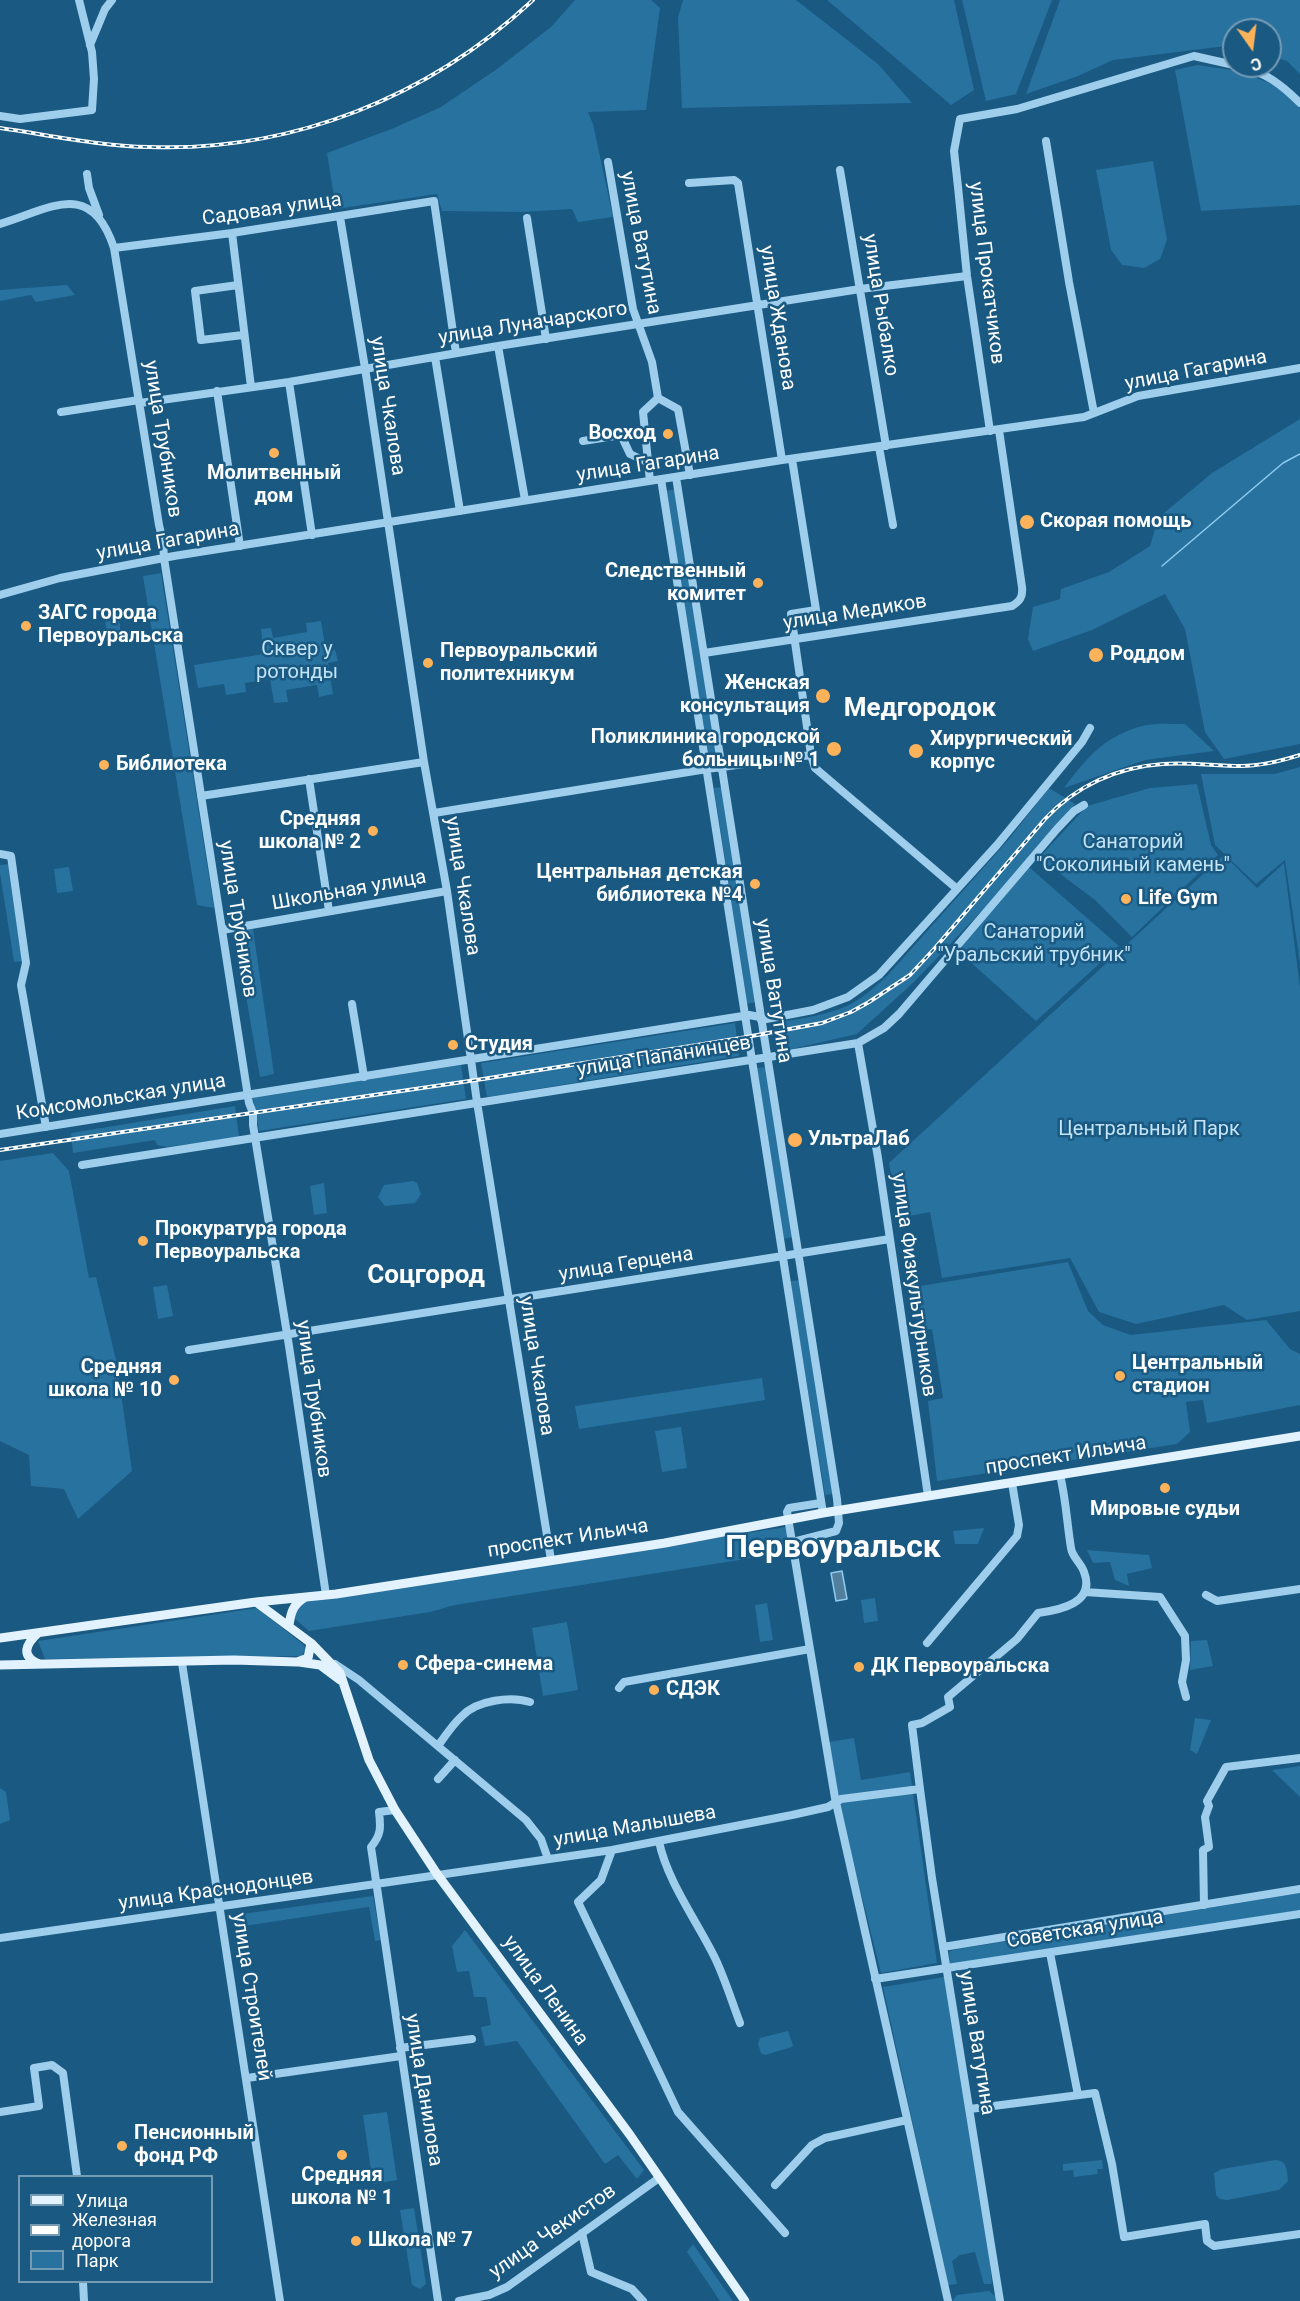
<!DOCTYPE html>
<html>
<head>
<meta charset="utf-8">
<style>
  body { margin:0 }
  #map { position:relative; width:1300px; height:2301px; overflow:hidden; background:#195982; font-family:Roboto,sans-serif }
  canvas { display:block }
  .legend { position:absolute; left:18px; top:2175px; width:195px; height:108px; box-sizing:border-box; background:#195982; border:2px solid #759bb4; margin:0; padding:8px 10px; list-style:none; font-size:18px; color:#fff }
  .legend li { display:flex; align-items:center; gap:12px; height:30px }
  .legend b { width:30px; border:2px solid #759bb4 }
  .north { position:absolute; left:1222px; top:18px; width:60px; height:60px; box-sizing:border-box; background:#195982; border:2px solid #759bb4; border-radius:50%; rotate:166deg; font-size:16px; font-weight:700; line-height:24px; text-align:center; color:#fff }
  .north::after { content:''; display:block; margin:auto; width:21px; height:27px; background:#feb259; clip-path:polygon(50% 0,100% 100%,50% 72%,0 100%) }
</style>
</head>
<body>
<div id="map">
<canvas width="1300" height="2301"></canvas>
<ul class="legend">
<li><b style="height:8px;background:#e2f2ff"></b>Улица</li>
<li><b style="height:8px;background:#fff"></b>Железная дорога</li>
<li><b style="height:16px;background:#2872a0"></b>Парк</li>
</ul>
<div class="north">С</div>
</div>
<script>
const context = document.querySelector('canvas').getContext('2d');
context.lineJoin = 'round';
function fill(path, color) { context.fillStyle = color; context.fill(path, 'evenodd'); }
function trace(path, color, width, dash) { context.strokeStyle = color; context.lineWidth = width; context.lineCap = dash ? 'butt' : 'round'; context.setLineDash(dash || []); context.stroke(path); }
function write(font, color, halo, rows, align = 'center') {
  context.font = font + ' Roboto,sans-serif'; context.lineWidth = 5; context.setLineDash([]); context.textBaseline = 'middle'; context.strokeStyle = halo; context.fillStyle = color; for (const [text, x, y, turn = 0] of rows) {
    context.save(); context.translate(x, y); context.rotate((+turn || 0) * Math.PI / 180); context.textAlign = isNaN(turn) ? turn : align; if (halo) context.strokeText(text, 0, 0); context.fillText(text, 0, 0); context.restore();
  }
}
const green = new Path2D(`
  M575 0H651L660 8 646 110 588 112 593 124 613 217 578 222 572 209 521 212 442 211 437 194 336 209 327 153 394 128 441 107 497 69 551 27Z
  M683 0H796L878 64 912 103 682 108 678 17Z
  M827 0H954L974 90 951 105Z
  M962 0H1052L1016 94 986 101Z
  M1060 0H1300V74L1287 61 1270 56V30H1234V45L1113 60 1078 76 1026 94Z
  M1197 65 1239 71 1282 88 1300 108V205L1201 211 1175 70Z
  M1153 161 1167 240 1160 259 1144 268 1122 265 1111 250 1096 170Z
  M67 285 75 295 36 302 31 295 0 301V290Z
  M1300 419V744L1224 759 1205 732 1185 629 1165 594 1092 630 1033 651 1028 639 1033 607 1060 599 1061 589 1109 572 1150 546 1158 518 1212 473Z
  M676 489 717 762 710 764 665 491Z
  M161 573 214 908 197 905 143 576Z
  M119 619 122 642 108 643 105 621Z
  M321 621 326 651 335 650 338 661 328 663 333 694 319 697 317 685 286 690 288 702 274 703 270 679 245 683 246 692 226 695 224 684 198 688 194 665 264 654 261 629 271 628 273 638 307 632 306 623Z
  M1185 724 1214 751 1145 760 1064 788C1088 756 1106 734 1147 725 1159 723 1173 724 1185 724Z
  M1300 767V963L1285 860 1256 884 1215 845 1201 774H1274Z
  M1197 784 1211 845 1218 855 1132 937 1095 900 1039 858 1087 806 1150 788Z
  M723 787 755 1002 747 1004 714 788Z
  M1049 788 1075 804 994 898 914 982 857 1034 779 1052 774 1023C798 1019 824 1016 847 1006 862 999 876 986 888 975L1009 839Z
  M1224 855 1257 888 1284 863 1300 987V1311L1247 1320 1224 1305 1136 1324 1099 1312 1070 1258 942 1278 930 1212 899 1218 889 1163Z
  M9 864 24 961 14 962 0 873V865Z
  M69 867 73 891 57 893 54 869Z
  M1029 867 1119 946 1036 1021 956 949Z
  M253 929 274 1074 260 1077 235 933Z
  M735 1023 739 1056 487 1097 481 1063Z
  M461 1065 466 1099 259 1131 253 1098Z
  M766 1067 793 1237 784 1239 757 1068Z
  M235 1106 239 1137 167 1147 157 1145 155 1140 73 1153 71 1133Z
  M53 1153 69 1171 89 1278 96 1277 117 1364 132 1471 78 1519 64 1489 31 1486 29 1455 0 1441V1161Z
  M413 1181 417 1183 421 1194 415 1203 385 1206 378 1197 384 1185Z
  M324 1183 327 1213 314 1215 310 1186Z
  M1068 1262 1088 1311 1103 1325 1131 1335 1266 1320 1290 1349 1300 1354V1405L1207 1423 1203 1400 1186 1402 1190 1432 1177 1444 937 1481 928 1401 943 1398 932 1329 917 1331 920 1286Z
  M801 1280 833 1494 825 1495 790 1281Z
  M167 1285 173 1316 158 1319 153 1287Z
  M762 1378 765 1400 579 1429 575 1406Z
  M681 1427 687 1468 662 1472 655 1431Z
  M786 1527 790 1552 455 1605 430 1612 309 1631 295 1619 297 1608 305 1601Z
  M984 1528 978 1544H955L953 1531Z
  M1087 1550 1149 1555 1152 1568 1127 1574 1129 1586 1115 1580 1110 1562 1093 1563Z
  M875 1598 878 1621 864 1623 861 1600Z
  M767 1603 773 1640 760 1642 755 1605Z
  M257 1608 304 1645 305 1649 302 1656 45 1659 38 1641Z
  M567 1622 578 1690 543 1696 532 1628Z
  M1207 1640 1213 1666 1190 1670 1191 1641Z
  M1195 1718 1211 1720 1197 1754 1190 1750Z
  M854 1738 861 1780 910 1772 937 1963 881 1973 841 1813 829 1742Z
  M1300 1766V1797L1272 1770Z
  M0 1788 6 1792 10 1820 0 1824Z
  M1300 1893V1910L958 1965H950L949 1952 953 1950Z
  M373 1896 381 1940 375 1941 369 1907 238 1927 235 1915Z
  M465 1930 644 2170 637 2179 618 2155 605 2164 517 2041 485 2046 481 2027 491 2025 486 1997H474L469 1971 457 1972 452 1946Z
  M944 1977 988 2243 992 2284H984L975 2252 960 2255 952 2261 957 2284 948 2285 883 1987Z
  M788 2031 793 2045 792 2047 765 2055 761 2053 758 2044 760 2038Z
  M387 2112 397 2180 373 2184 363 2115Z
  M1102 2160 1103 2169H1097L1098 2174 1074 2177 1073 2170 1063 2171V2164Z
  M1275 2160C1287 2160 1287 2170 1288 2181L1279 2190 1227 2200 1220 2199 1216 2195 1214 2173 1222 2169Z
  M414 2208 426 2284 420 2289 412 2285 400 2210Z
  M693 2244 733 2301H720L687 2252Z
  M989 2291 995 2296 996 2301H952L957 2295Z`);
const water = new Path2D(`
  M842 1571 847 1599 836 1601 831 1573Z`);
const stream = new Path2D(`
  M1162 566 1283 463 1300 454`);
const minor = new Path2D(`
  M90 45 105 9 112 0
  M1240 66C1265 72 1282 85 1300 103
  M0 116 20 119 92 110 94 79 92 52 79 0
  M1046 141 1069 282 1094 413
  M608 162 633 309 652 362 658 398
  M840 170 886 446
  M87 174 89 188 99 215
  M689 183 734 180 738 183 782 460
  M340 217 365 368 424 762 447 891 477 1102 551 1560
  M527 218 546 339
  M0 224C50 209 91 178 114 248L159 525 163 542 164 558 249 1103 253 1113V1125L289 1346 326 1595
  M232 233 251 387
  M114 248 232 233 434 201 456 353
  M238 285 195 291 201 340 243 335
  M498 346 525 500
  M435 357 460 511
  M289 382 312 535
  M217 391 240 546
  M658 398 678 409 690 475
  M140 403 289 382 498 346 860 289 967 276
  M61 412 139 400
  M990 431 967 276 958 187 954 151 960 119 1017 109 1194 56 1234 65
  M583 441 621 435 630 454 647 462
  M879 447 893 525
  M792 459 816 610 791 614 811 755 815 768 956 888
  M676 477 837 1499 839 1523 836 1531 793 1542
  M661 479 823 1513
  M650 481 643 412 658 398
  M0 595 60 578 174 556 782 460 1084 417 1138 396 1300 368
  M704 653 1012 606C1020 601 1023 597 1022 587L999 430
  M309 779 329 911
  M201 796 424 762
  M434 813 707 769 811 755
  M0 854 11 856 26 963 21 985 46 1127
  M222 930 447 891
  M352 1004 364 1077
  M761 1020 813 1010 848 997 879 975 997 845 1082 742 1090 728
  M858 1043 878 1158 928 1496
  M0 1134 749 1015 760 1017
  M82 1165 858 1043 884 1028 899 1014 1057 829 1074 811 1084 805
  M189 1350 890 1239
  M821 1503 789 1508 787 1512 835 1798 948 2301
  M1085 1592 1160 1597 1185 1636 1186 1660 1182 1682 1186 1697
  M1206 1595 1217 1601 1300 1589
  M927 1643 1017 1536 1019 1525 1012 1483
  M182 1663 280 2301
  M335 1664 359 1680 526 1820 541 1839 548 1859
  M619 1688 624 1682 810 1649
  M438 1746C445 1736 453 1724 462 1716 477 1700 511 1696 530 1702
  M438 1779 455 1760
  M920 1789 912 1725 922 1723 950 1707 948 1697 1017 1639 1038 1613C1060 1610 1096 1603 1084 1572 1081 1563 1072 1557 1071 1548 1067 1524 1066 1499 1060 1475
  M395 1810 379 1812C381 1828 381 1835 371 1847L438 2301
  M659 1841C666 1879 698 1923 715 1958 725 1979 732 2002 740 2023
  M612 1850 601 1880 578 1902 678 2112 785 2233
  M1204 1905 1203 1850 1209 1847 1205 1817 1209 1806 1207 1801 1226 1767 1300 1758
  M0 1938 612 1850 792 1815 828 1807 841 1799 920 1789 932 1878 1000 2301
  M943 1947 1300 1889
  M1050 1953 1078 2095
  M875 1979 1300 1914
  M400 2048 472 2039
  M247 2078 401 2056
  M970 2109 1095 2093 1112 2164 1124 2237 1205 2224 1207 2241 1214 2246 1300 2234
  M0 2112 39 2106 34 2068 52 2065 63 2073 77 2176
  M775 2185 812 2145 825 2138 907 2120
  M582 2233 591 2272 632 2289 643 2301
  M83 2282 84 2301
  M459 2301 489 2295 507 2287 659 2178`);
const major = new Path2D(`
  M256 1602 311 1643 340 1673 369 1760 395 1810 437 1874 630 2135 745 2301
  M289 1625C291 1612 293 1605 304 1598
  M38 1633C26 1644 20 1656 39 1664
  M0 1638 256 1602 336 1594 665 1543 823 1513 1300 1436
  M299 1662 320 1665 340 1680
  M0 1665 234 1660 297 1662 308 1658 311 1643`);
const rail = new Path2D(`
  M0 128C49 135 99 146 149 147 292 152 429 97 533 0
  M0 1150 483 1079 741 1038 822 1023 851 1012 869 1002 910 975 935 948 1045 819C1076 786 1117 767 1163 764 1189 762 1215 766 1241 766 1262 766 1281 761 1300 755`);
const markers = [
  [668,434,6,"#feb259"],
  [274,453,6,"#feb259"],
  [1027,522,8,"#feb259"],
  [758,583,6,"#feb259"],
  [26,626,6,"#feb259"],
  [1096,655,8,"#feb259"],
  [428,663,6,"#feb259"],
  [823,696,8,"#feb259"],
  [834,749,8,"#feb259"],
  [916,751,8,"#feb259"],
  [104,765,6,"#feb259"],
  [373,831,6,"#feb259"],
  [755,884,6,"#feb259"],
  [1126,899,6,"#feb259"],
  [453,1045,6,"#feb259"],
  [795,1140,8,"#feb259"],
  [143,1241,6,"#feb259"],
  [1120,1376,6,"#feb259"],
  [174,1380,6,"#feb259"],
  [1165,1488,6,"#feb259"],
  [403,1665,6,"#feb259"],
  [859,1667,6,"#feb259"],
  [654,1690,6,"#feb259"],
  [122,2146,6,"#feb259"],
  [342,2155,6,"#feb259"],
  [356,2241,6,"#feb259"]
];
const streetNames = [
  ["Садовая улица",272,210,-8],
  ["улица Ватутина",640,243,79],
  ["улица Прокатчиков",986,273,83],
  ["улица Рыбалко",880,305,81],
  ["улица Жданова",777,318,81],
  ["улица Луначарского",533,324,-9],
  ["улица Гагарина",1196,371,-11],
  ["улица Чкалова",387,406,81],
  ["улица Трубников",162,439,81],
  ["улица Гагарина",648,465,-9],
  ["улица Гагарина",168,542,-10],
  ["улица Медиков",855,613,-9],
  ["улица Чкалова",462,886,81],
  ["Школьная улица",349,891,-10],
  ["улица Трубников",237,919,81],
  ["улица Ватутина",773,991,81],
  ["улица Папанинцев",664,1057,-9],
  ["Комсомольская улица",121,1098,-9],
  ["улица Герцена",626,1265,-9],
  ["улица Физкультурников",913,1285,82],
  ["улица Чкалова",536,1366,81],
  ["улица Трубников",313,1399,82],
  ["проспект Ильича",1066,1456,-9],
  ["проспект Ильича",568,1539,-9],
  ["улица Малышева",635,1827,-10],
  ["улица Краснодонцев",216,1891,-8],
  ["Советская улица",1085,1930,-9],
  ["улица Ленина",545,1991,54],
  ["улица Строителей",251,1997,81],
  ["улица Ватутина",976,2043,81],
  ["улица Данилова",423,2090,81],
  ["улица Чекистов",553,2232,-35]
];
const poiNames = [
  ["Восход",656,434,"right"],
  ["Молитвенный",274,474,"center"],
  ["дом",274,497,"center"],
  ["Скорая помощь",1040,522],
  ["Следственный",746,572,"right"],
  ["комитет",746,595,"right"],
  ["ЗАГС города",38,614],
  ["Первоуральска",38,637],
  ["Первоуральский",440,652],
  ["политехникум",440,675],
  ["Роддом",1110,655],
  ["Женская",810,684,"right"],
  ["консультация",810,707,"right"],
  ["Поликлиника городской",820,738,"right"],
  ["больницы № 1",820,761,"right"],
  ["Хирургический",930,740],
  ["корпус",930,763],
  ["Библиотека",116,765],
  ["Средняя",361,820,"right"],
  ["школа № 2",361,843,"right"],
  ["Центральная детская",743,873,"right"],
  ["библиотека №4",743,896,"right"],
  ["Life Gym",1138,899],
  ["Студия",465,1045],
  ["УльтраЛаб",808,1140],
  ["Прокуратура города",155,1230],
  ["Первоуральска",155,1253],
  ["Центральный",1132,1364],
  ["стадион",1132,1387],
  ["Средняя",162,1368,"right"],
  ["школа № 10",162,1391,"right"],
  ["Мировые судьи",1165,1510,"center"],
  ["Сфера-синема",415,1665],
  ["ДК Первоуральска",871,1667],
  ["СДЭК",666,1690],
  ["Пенсионный",134,2134],
  ["фонд РФ",134,2157],
  ["Средняя",342,2176,"center"],
  ["школа № 1",342,2199,"center"],
  ["Школа № 7",368,2241]
];
const parkNames = [
  ["Сквер у",297,650],
  ["ротонды",297,673],
  ["Санаторий",1133,843],
  ["\"Соколиный камень\"",1133,866],
  ["Санаторий",1034,933],
  ["\"Уральский трубник\"",1034,956],
  ["Центральный Парк",1149,1130]
];
const districtNames = [
  ["Медгородок",920,709],
  ["Соцгород",426,1276]
];
const townNames = [
  ["Первоуральск",833,1549]
];
fill(green, '#2872a0');
fill(water, '#517f9d');
trace(water, '#90cbee', 1.5);
trace(stream, '#90cbee', 1.5);
trace(minor, '#9eceeb', 8);
trace(major, '#e2f2ff', 9);
trace(rail, '#fff', 4);
trace(rail, '#195982', 1.5, [4.5]);
for (const [x, y, r, color] of markers) { const dot = new Path2D(); dot.arc(x, y, r, 0, 2 * Math.PI); context.fillStyle = color; context.fill(dot); trace(dot, '#195982', 2); }
write('20px', '#fff', '#195982', streetNames);
write('bold 20px', '#fff', '#195982', poiNames, 'left');
write('20px', '#c3e4f8', '#195982', parkNames);
write('bold 26px', '#fff', '#195982', districtNames);
write('bold 32px', '#fff', '#195982', townNames);
</script>
</body>
</html>
